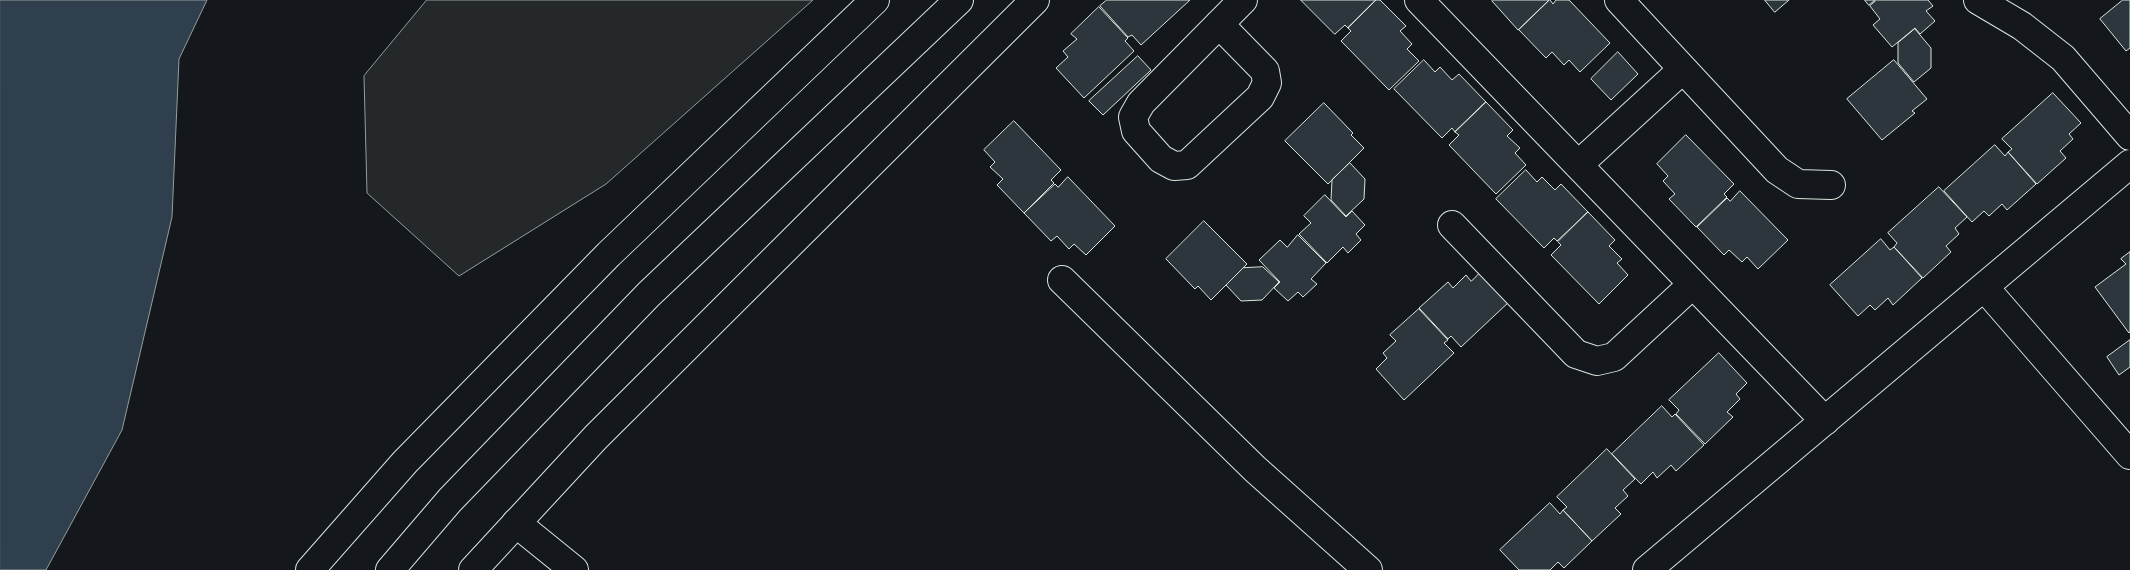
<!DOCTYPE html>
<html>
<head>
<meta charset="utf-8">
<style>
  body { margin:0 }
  canvas { display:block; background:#14181c }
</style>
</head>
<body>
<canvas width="2130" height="570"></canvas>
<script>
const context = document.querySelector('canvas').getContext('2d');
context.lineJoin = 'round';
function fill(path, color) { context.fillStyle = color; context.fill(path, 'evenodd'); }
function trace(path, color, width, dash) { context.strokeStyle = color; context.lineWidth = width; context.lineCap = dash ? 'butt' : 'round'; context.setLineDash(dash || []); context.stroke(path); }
const parking = new Path2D(`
  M427 0H813L606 184 459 276 367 193 364 76Z`);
const water = new Path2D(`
  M0 0H207L179 59 172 217 122 430 46 570H0Z`);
const building = new Path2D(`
  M1107 0H1190L1141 45 1132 35 1128 37 1100 6Z
  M1301 0H1376L1348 28 1345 25 1335 34Z
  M1376 0H1380L1406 26 1400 31 1412 44 1407 49 1419 61 1389 90 1341 41 1351 31 1348 28Z
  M1493 0H1549L1518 30 1492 1Z
  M1550 0 1553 4 1556 0H1569L1610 43 1580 72 1569 60 1564 65 1552 52 1546 58 1519 30Z
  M1765 0H1789L1775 12Z
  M1865 0H1875L1869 5Z
  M1877 0H1928L1933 6 1926 11 1935 21 1920 34 1915 28 1892 47 1873 25 1880 19 1870 6Z
  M2123 0H2130V48L2126 51 2100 19Z
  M1099 7 1128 38 1125 41 1134 51 1084 98 1056 68 1068 57 1063 51 1077 39 1071 34Z
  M1915 29 1931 48V68L1914 82 1898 63V43Z
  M1618 52 1638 74 1611 100 1591 79Z
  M1138 56 1151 70 1103 115 1089 101Z
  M1424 60 1435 72 1440 67 1452 80 1459 74 1486 102 1455 132 1452 128 1442 138 1394 89Z
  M1894 60 1927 99 1912 111 1915 113 1882 140 1847 99Z
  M2053 93 2081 123 2069 134 2073 139 2060 151 2066 158 2037 184 2008 152 2012 149 2002 139Z
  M1486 102 1513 130 1507 136 1520 148 1515 153 1526 165 1496 194 1449 145 1459 135 1455 132Z
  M1324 103 1353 133 1351 135 1364 148 1328 184 1285 141Z
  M1014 121 1061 170 1051 180 1054 183 1024 213 997 185 1003 179 990 167 995 162 984 150Z
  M1686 135 1734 184 1724 194 1727 197 1696 227 1669 199 1675 194 1663 181 1668 176 1657 164Z
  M1995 145 2005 156 2008 152 2036 184 2007 210 2002 204 1989 216 1984 211 1972 222 1944 191Z
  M1350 163 1365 179 1364 199 1346 216 1331 200 1332 180Z
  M1526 170 1537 182 1542 177 1555 190 1561 184 1588 212 1557 241 1554 238 1544 248 1496 199Z
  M1068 177 1115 226 1086 255 1074 244 1069 249 1057 236 1051 241 1024 213 1055 184 1058 187Z
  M1939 187 1967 217 1955 228 1959 234 1946 246 1951 252 1923 278 1894 247 1897 243 1888 233Z
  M1740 191 1788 240 1758 269 1747 257 1742 262 1729 250 1724 255 1697 227 1727 198 1730 201Z
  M1325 195 1346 217 1352 211 1365 225 1356 234 1361 240 1348 253 1343 247 1327 263 1299 234 1311 223 1304 216Z
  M1588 212 1615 240 1609 246 1622 259 1617 263 1628 275 1599 304 1551 255 1561 245 1558 242Z
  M1204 221 1247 264 1211 300 1198 286 1195 289 1166 259Z
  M1298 235 1326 263 1311 279 1317 284 1303 297 1298 292 1288 301 1274 288 1280 282 1259 260 1280 240 1287 247Z
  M1881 239 1890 250 1894 247 1922 278 1893 305 1888 298 1875 310 1870 305 1858 316 1830 285Z
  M2130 252V332L2129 333 2095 287 2126 264 2121 259Z
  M1263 267 1279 282 1262 300 1241 301 1226 285 1243 268Z
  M1483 270 1511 300 1461 347 1451 336 1448 339 1419 308 1448 282 1453 288 1466 275 1471 281Z
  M1419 309 1448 340 1444 343 1454 353 1404 400 1376 369 1387 358 1383 353 1396 341 1390 335Z
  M2130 340V367L2119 375 2107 357Z
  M1719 353 1747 383 1736 394 1740 399 1727 412 1733 417 1705 444 1676 414 1679 410 1669 400Z
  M1662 406 1672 417 1675 414 1704 445 1676 471 1671 465 1657 478 1653 472 1641 484 1612 454Z
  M1607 449 1635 479 1623 490 1628 496 1615 508 1621 514 1592 541 1563 510 1567 507 1557 497Z
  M1550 503 1560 514 1563 510 1592 541 1564 568 1558 562 1550 570H1519L1500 550Z`);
const street = new Path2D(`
  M1419 0 1825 421
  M1978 0 2022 26 2063 58 2130 136
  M1219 24 1265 71 1267 83 1260 97 1187 165 1174 166 1161 159 1136 131 1133 117 1141 103 1243 0
  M1683 69 1777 170 1798 184 1831 185
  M1578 165 1683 69 1619 0
  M1452 225 1576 354 1597 361 1614 357 1693 284
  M1062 280 1255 469 1368 570
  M1984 287 2130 455
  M516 523 574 570
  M1647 570 2130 164`);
const secondary = new Path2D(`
  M473 570 596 437 1035 0`);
const primary = new Path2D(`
  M310 570 405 462 609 254 875 0
  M390 570 450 500 649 294 959 0`);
fill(parking, '#24282b');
trace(parking, '#939e99', 1);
fill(water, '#2f3f4d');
trace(water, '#939e99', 1);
fill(building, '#2c363c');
trace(building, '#d8e6dc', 1);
trace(street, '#d8e6dc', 30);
trace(secondary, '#d8e6dc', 30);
trace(primary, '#d8e6dc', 30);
trace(street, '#14181c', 28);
trace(secondary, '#14181c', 28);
trace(primary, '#14181c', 28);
</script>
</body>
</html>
